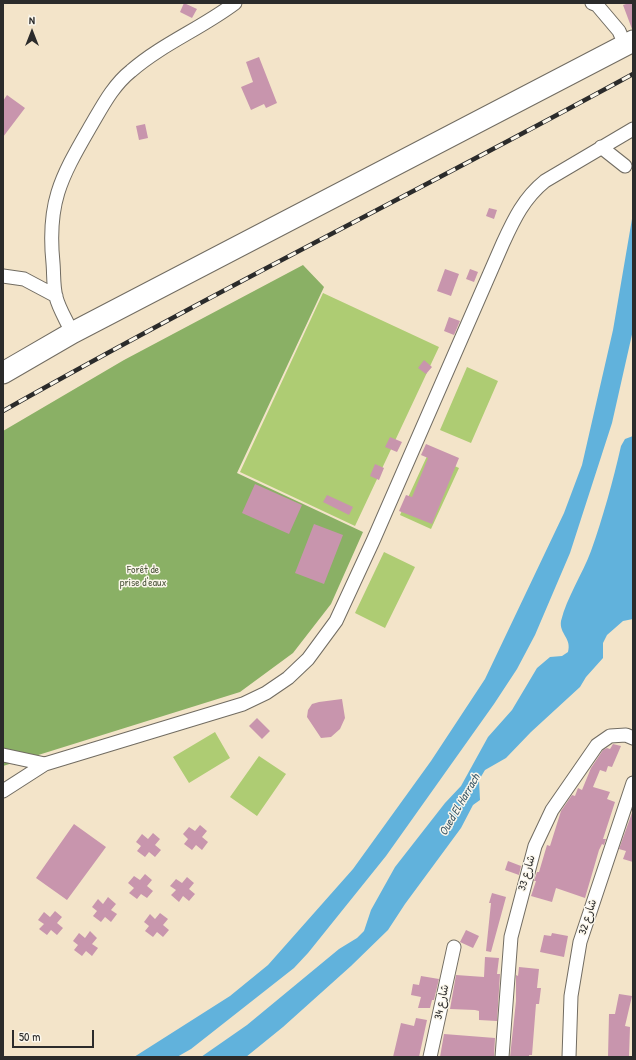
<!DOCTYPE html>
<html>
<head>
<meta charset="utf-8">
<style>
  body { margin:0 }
  #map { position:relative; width:636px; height:1060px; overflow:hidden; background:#f3e4c9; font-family:"Patrick Hand",sans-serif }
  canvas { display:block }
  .frame { position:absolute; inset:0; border:4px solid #2b2b2b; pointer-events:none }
  .north { position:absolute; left:12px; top:12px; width:40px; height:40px; -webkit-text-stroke:3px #fbf7ec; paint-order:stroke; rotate:0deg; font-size:11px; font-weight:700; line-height:16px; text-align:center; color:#2b2b2b }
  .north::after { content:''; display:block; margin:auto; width:14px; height:18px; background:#2b2b2b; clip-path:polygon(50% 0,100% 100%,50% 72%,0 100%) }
  .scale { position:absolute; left:12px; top:1030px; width:82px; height:18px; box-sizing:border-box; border:2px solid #2b2b2b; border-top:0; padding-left:5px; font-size:12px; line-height:14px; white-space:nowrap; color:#2b2b2b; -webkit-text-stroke:3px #fbf7ec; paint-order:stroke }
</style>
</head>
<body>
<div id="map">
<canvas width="636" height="1060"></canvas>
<div class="frame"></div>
<div class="north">N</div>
<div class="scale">50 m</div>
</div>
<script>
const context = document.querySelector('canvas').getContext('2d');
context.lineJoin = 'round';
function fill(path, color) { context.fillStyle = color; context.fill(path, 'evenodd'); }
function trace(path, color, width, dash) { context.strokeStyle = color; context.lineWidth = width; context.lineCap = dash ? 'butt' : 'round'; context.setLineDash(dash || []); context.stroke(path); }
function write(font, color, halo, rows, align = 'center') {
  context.font = font + ' "Patrick Hand","Playpen Sans Arabic",sans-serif'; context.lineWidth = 3; context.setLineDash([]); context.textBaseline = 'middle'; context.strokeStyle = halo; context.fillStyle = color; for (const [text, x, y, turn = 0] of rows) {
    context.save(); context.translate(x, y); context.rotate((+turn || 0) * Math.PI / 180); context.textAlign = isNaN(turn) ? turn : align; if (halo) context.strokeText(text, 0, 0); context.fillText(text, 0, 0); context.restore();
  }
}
const green = new Path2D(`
  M323 293 439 347 355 526 240 472Z
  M467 367 498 381 471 443 440 430Z
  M428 454 459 468 431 529 400 515Z
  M384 552 415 567 385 628 355 613Z
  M215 732 230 758 189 783 173 757Z
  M259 756 286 774 257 816 230 797Z`);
const forest = new Path2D(`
  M303 265 324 287 237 473 363 532 331 604 293 653 240 692 3 766V431L124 360Z`);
const water = new Path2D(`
  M633 213V330L612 423 570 553 535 635 517 669 494 704 386 856 308 953 294 968 191 1049 177 1057H134L230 996 268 965 353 869 431 761 485 679 564 513 582 465 613 330Z
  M633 436V619L623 621 607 635 603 643V658L586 677 580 687 531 732 506 758 485 770 479 780 480 800 473 805 461 828 405 904 388 930 351 966 283 1027 246 1057H201L247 1025 339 949 357 938 364 931 371 910 395 867 445 803 461 786 488 737 512 710 537 668 550 657 562 656 568 652C572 638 559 634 561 621 567 597 582 575 591 551 603 517 613 481 621 446L625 439Z`);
const building = new Path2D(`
  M184 3 197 9 192 18 180 12Z
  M629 3H633L632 29 623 5Z
  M259 57 277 103 266 108 264 104 251 110 241 87 253 82 246 62Z
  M7 95 25 108 3 137V101Z
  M145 124 148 138 139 140 136 126Z
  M489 208 497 210 494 219 486 216Z
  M445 269 459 274 451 296 437 291Z
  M470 269 478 272 474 282 466 279Z
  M449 317 460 321 454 335 444 331Z
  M424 360 432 367 426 374 418 368Z
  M390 437 402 442 397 452 385 447Z
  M426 444 459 458 432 524 399 511 406 495 412 497 428 458 421 455Z
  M375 464 384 468 379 480 370 476Z
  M255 484 302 505 289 534 242 513Z
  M327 495 353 507 349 515 323 502Z
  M314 524 343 535 324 584 295 573Z
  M342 699 345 718 340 729 331 737 321 738 307 717 308 710 312 704 319 702Z
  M257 718 270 731 262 739 249 726Z
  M613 744 621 746 612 767 608 766 606 772 600 770 593 787 610 792 607 799 615 802 603 839H606L604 845 602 844 599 850 585 898 556 888 552 902 531 896 536 881H534L537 872H539L547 845 550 846 561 811 572 795 575 796 578 788 582 790 591 768 603 750 607 748 610 749Z
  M633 810V862L623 859 626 851 619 849Z
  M74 824 106 847 67 900 36 878Z
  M200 825 207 831 202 837 208 842 202 850 196 845 192 850 184 844 188 839 183 834 189 827 195 831Z
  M153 833 160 839 155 845 161 850 155 857 149 852 145 857 137 851 141 846 136 842 142 834 148 839Z
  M508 861 521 866 519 875 505 870Z
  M145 874 152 880 147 886 153 891 147 898 141 894 137 899 129 893 134 888 128 883 134 876 140 880Z
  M187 877 194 883 189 889 195 894 189 901 183 896 179 902 171 895 176 890 170 886 176 879 182 883Z
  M492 893 506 897 491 952 486 951 491 903H489Z
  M108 897 116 904 111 910 117 914 111 922 105 917 101 922 93 916 97 911 92 907 98 899 103 904Z
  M55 911 62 917 57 923 63 928 57 935 51 930 47 935 39 929 44 924 38 920 44 912 50 917Z
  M160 913 168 919 163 925 169 930 163 937 157 932 153 937 145 931 149 926 144 922 150 914 155 919Z
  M466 930 479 936 473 948 460 942Z
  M90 931 97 938 92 944 98 948 92 956 86 951 82 956 74 950 78 945 73 941 79 933 85 938Z
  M552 933 568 936 564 957 540 952 544 935 551 936Z
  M485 957 499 958 497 974H500L497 1021 479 1020V1011L475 1010 450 1009 456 975 484 977Z
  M519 967 539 969 537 988H541L539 1004H536L532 1055H529V1057H510L516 1001V975L518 976Z
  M421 976 439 979 434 1000H432L430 1008H418L421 997 411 995 413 984 419 985Z
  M619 994 632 996 625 1026 630 1027 629 1057H608L609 1014H615Z
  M416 1018 427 1020 419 1057H393L401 1023 414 1026Z
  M444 1034 495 1038 494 1057H440Z`);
const minor = new Path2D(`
  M592 3 597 5 619 31 625 45
  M601 147 625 166
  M3 276 24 279 56 296
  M72 333C67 321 59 309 56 297 53 286 54 274 53 263 47 204 60 179 89 129 101 109 112 86 131 71 162 44 202 28 235 3
  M3 755 45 764
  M3 791 45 764 243 704 266 693 288 678 308 659 336 621 373 541 503 243C514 219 524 198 545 181L633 129
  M430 1057 454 947
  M502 1057 511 937 535 846 552 810 597 745 610 736 626 735 633 738
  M569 1057 571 996 580 942 633 783`);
const primary = new Path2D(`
  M3 373 72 333 633 41`);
const rail = new Path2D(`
  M3 411C210 294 424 188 633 74`);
const parkNames = [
  ["Forêt de",143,570],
  ["prise d'eaux",143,583]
];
const streetNames = [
  ["شارع 33",527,873,-74],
  ["شارع 32",588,917,-72],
  ["شارع 34",442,1002,-78]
];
const waterNames = [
  ["Oued El Harrach",460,805,-60]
];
fill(green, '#aecc73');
fill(forest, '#8ab065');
fill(water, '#61b2dc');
fill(building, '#c895ad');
trace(minor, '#716c62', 15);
trace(primary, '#716c62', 23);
trace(minor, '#fff', 13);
trace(primary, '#fff', 21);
trace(rail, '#2b2b2b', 4.5);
trace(rail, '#fbf7ec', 3, [9]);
write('11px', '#525b41', '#fbf7ec', parkNames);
write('11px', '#2b2b2b', '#fbf7ec', streetNames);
write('italic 12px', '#3e5a69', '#fbf7ec', waterNames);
</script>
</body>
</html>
